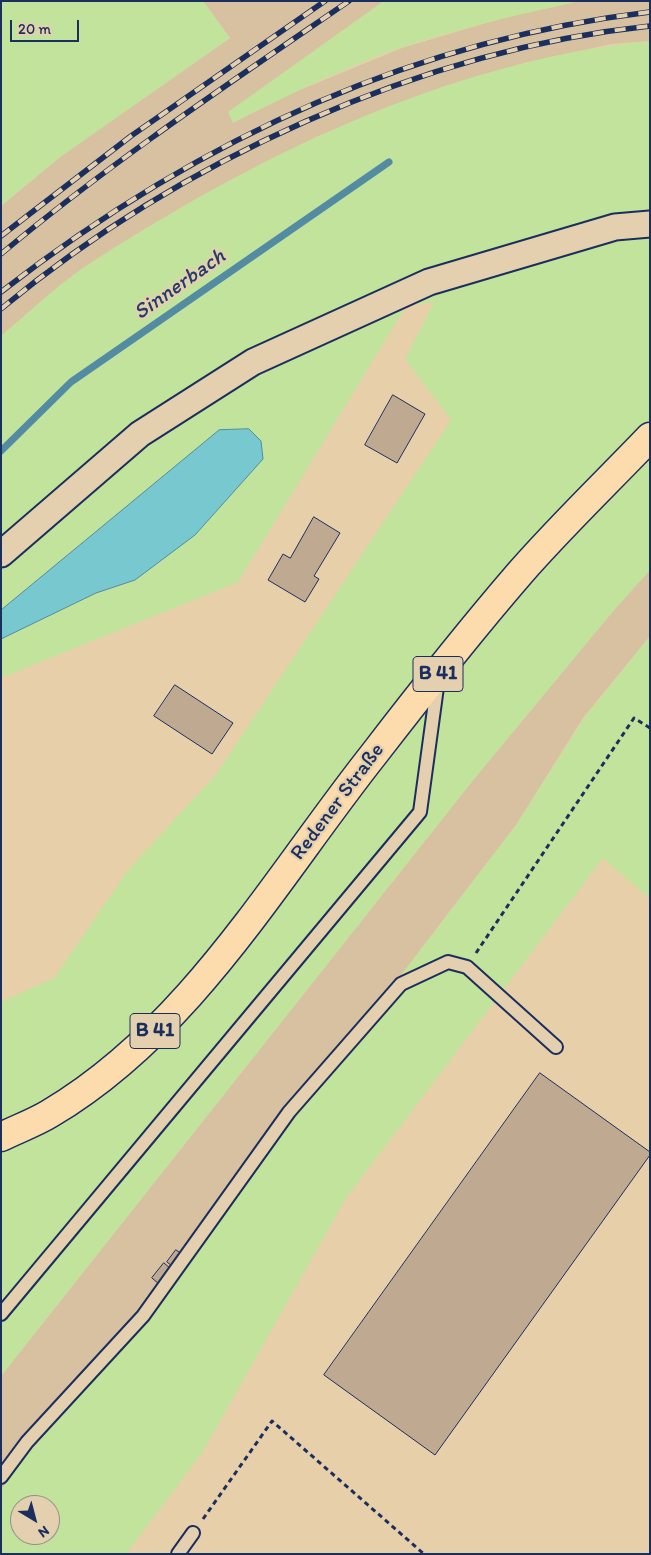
<!DOCTYPE html>
<html>
<head>
<meta charset="utf-8">
<style>
  body { margin:0 }
  #map { position:relative; width:651px; height:1555px; overflow:hidden; background:#e7cfaa; font-family:Itim,sans-serif }
  canvas { display:block }
  .frame { position:absolute; inset:0; border:2px solid #1b2f5e; pointer-events:none }
  .north { position:absolute; left:10px; top:1495px; width:50px; height:50px; box-sizing:border-box; background:#e4d0ae; border:1px solid #94908e; border-radius:50%; rotate:143deg; font-size:14px; font-weight:700; line-height:20px; text-align:center; color:#1b2f5e }
  .north::after { content:''; display:block; margin:auto; width:18px; height:22px; background:#1b2f5e; clip-path:polygon(50% 0,100% 100%,50% 72%,0 100%) }
  .scale { position:absolute; left:10px; top:20px; width:69px; height:22px; box-sizing:border-box; border:2px solid #1b2f5e; border-top:0; padding-left:6px; font-size:15px; line-height:18px; white-space:nowrap; color:#1b2f5e; -webkit-text-stroke:4px #e4d0ae; paint-order:stroke }
</style>
</head>
<body>
<div id="map">
<canvas width="651" height="1555"></canvas>
<div class="frame"></div>
<div class="north">N</div>
<div class="scale">20 m</div>
</div>
<script>
const context = document.querySelector('canvas').getContext('2d');
context.lineJoin = 'round';
function fill(path, color) { context.fillStyle = color; context.fill(path, 'evenodd'); }
function trace(path, color, width, dash) { context.strokeStyle = color; context.lineWidth = width; context.lineCap = dash ? 'butt' : 'round'; context.setLineDash(dash || []); context.stroke(path); }
function write(font, color, halo, rows, align = 'center') {
  context.font = font + ' Itim,sans-serif'; context.lineWidth = 4.5; context.setLineDash([]); context.textBaseline = 'middle'; context.strokeStyle = halo; context.fillStyle = color; for (const [text, x, y, turn = 0] of rows) {
    context.save(); context.translate(x, y); context.rotate((+turn || 0) * Math.PI / 180); context.textAlign = isNaN(turn) ? turn : align; if (halo) context.strokeText(text, 0, 0); context.fillText(text, 0, 0); context.restore();
  }
}
const built = new Path2D(`
  M203 1H384L229 112 233 122 295 92 402 48 506 17 580 1H650V41L612 44 524 63 424 94 316 137 229 181 82 269 1 336V206L60 157 230 38Z
  M650 570V636L583 718 516 825 290 1120 198 1252 146 1322 30 1451 1 1490V1376L474 779 614 610Z`);
const green = new Path2D(`
  M1 1H203L230 38 60 157 1 206Z
  M384 1H580C520 14 461 28 403 47 345 67 288 95 233 123L228 112Z
  M650 41V570L614 610 474 779 1 1376V1002L54 978 128 870 217 773 451 420 405 359 434 302 406 306 238 582 1 678V639L96 593 136 580 219 430 1 610V336C28 313 54 288 83 268 251 158 448 61 650 41Z
  M650 636V899L603 858 346 1198 202 1453 126 1554H1V1490L30 1451 146 1322 198 1252 290 1120 516 825 584 718ZM20 1505H50V1535H20Z`);
const water = new Path2D(`
  M249 429 261 441 263 459 195 535 135 580 96 593 1 639V610L219 430Z`);
const stream = new Path2D(`
  M1 451 71 382 389 162`);
const building = new Path2D(`
  M393 395 425 414 397 463 365 445Z
  M314 517 340 533 314 576 319 579 305 602 268 580 283 554 290 558Z
  M175 685 233 723 212 754 154 716Z
  M540 1073 650 1152V1155L435 1455 324 1375Z
  M176 1250 182 1254 172 1266 167 1262Z
  M164 1263 171 1269 159 1284 152 1278Z`);
const path = new Path2D(`
  M476 953 634 718 650 728
  M203 1519 272 1421 424 1554`);
const lane = new Path2D(`
  M1 1314 420 812 438 680
  M1 1477 27 1442 143 1316 289 1112 401 984 448 962 467 967 556 1047
  M178 1554 193 1533`);
const street = new Path2D(`
  M1 554 140 434 253 362 429 282 615 227 650 224`);
const primary = new Path2D(`
  M1 1137C17 1129 34 1123 49 1114 190 1031 275 879 374 754 421 693 469 632 520 573 561 526 607 482 650 437`);
const rail = new Path2D(`
  M1 236 131 136 325 1
  M1 254C111 162 231 82 349 1
  M1 292C193 143 407 41 650 12
  M1 309C178 162 420 50 650 26`);
const shields = [
  [438,674,50],
  [155,1031,50]
];
const shieldNames = [
  ["B 41",438,674],
  ["B 41",155,1031]
];
const streetNames = [
  ["Redener Straße",338,802,-53]
];
const waterNames = [
  ["Sinnerbach",180,285,-35]
];
fill(built, '#d7c1a1');
fill(green, '#c2e39c');
fill(water, '#77c8cf');
trace(water, '#528ba2', 1);
trace(stream, '#528ba2', 7);
fill(building, '#bfa991');
trace(building, '#1b2f5e', 1);
trace(lane, '#1b2f5e', 16);
trace(street, '#1b2f5e', 29);
trace(primary, '#1b2f5e', 31);
trace(path, '#1b2f5e', 3, [5, 4]);
trace(lane, '#e4d0ae', 12);
trace(street, '#e4d0ae', 25);
trace(primary, '#fcdcac', 28);
trace(rail, '#1b2f5e', 5.5);
trace(rail, '#e4d0ae', 4, [11]);
for (const [x, y, w] of shields) { const box = new Path2D(); box.roundRect(x - w / 2, y - 17.5, w, 35, 4); context.fillStyle = '#e4d0ae'; context.fill(box); trace(box, '#1b2f5e', 1); }
write('bold 20px', '#1b2f5e', null, shieldNames);
write('21px', '#1b2f5e', '#e4d0ae', streetNames);
write('italic 22px', '#243e69', '#e4d0ae', waterNames);
</script>
</body>
</html>
